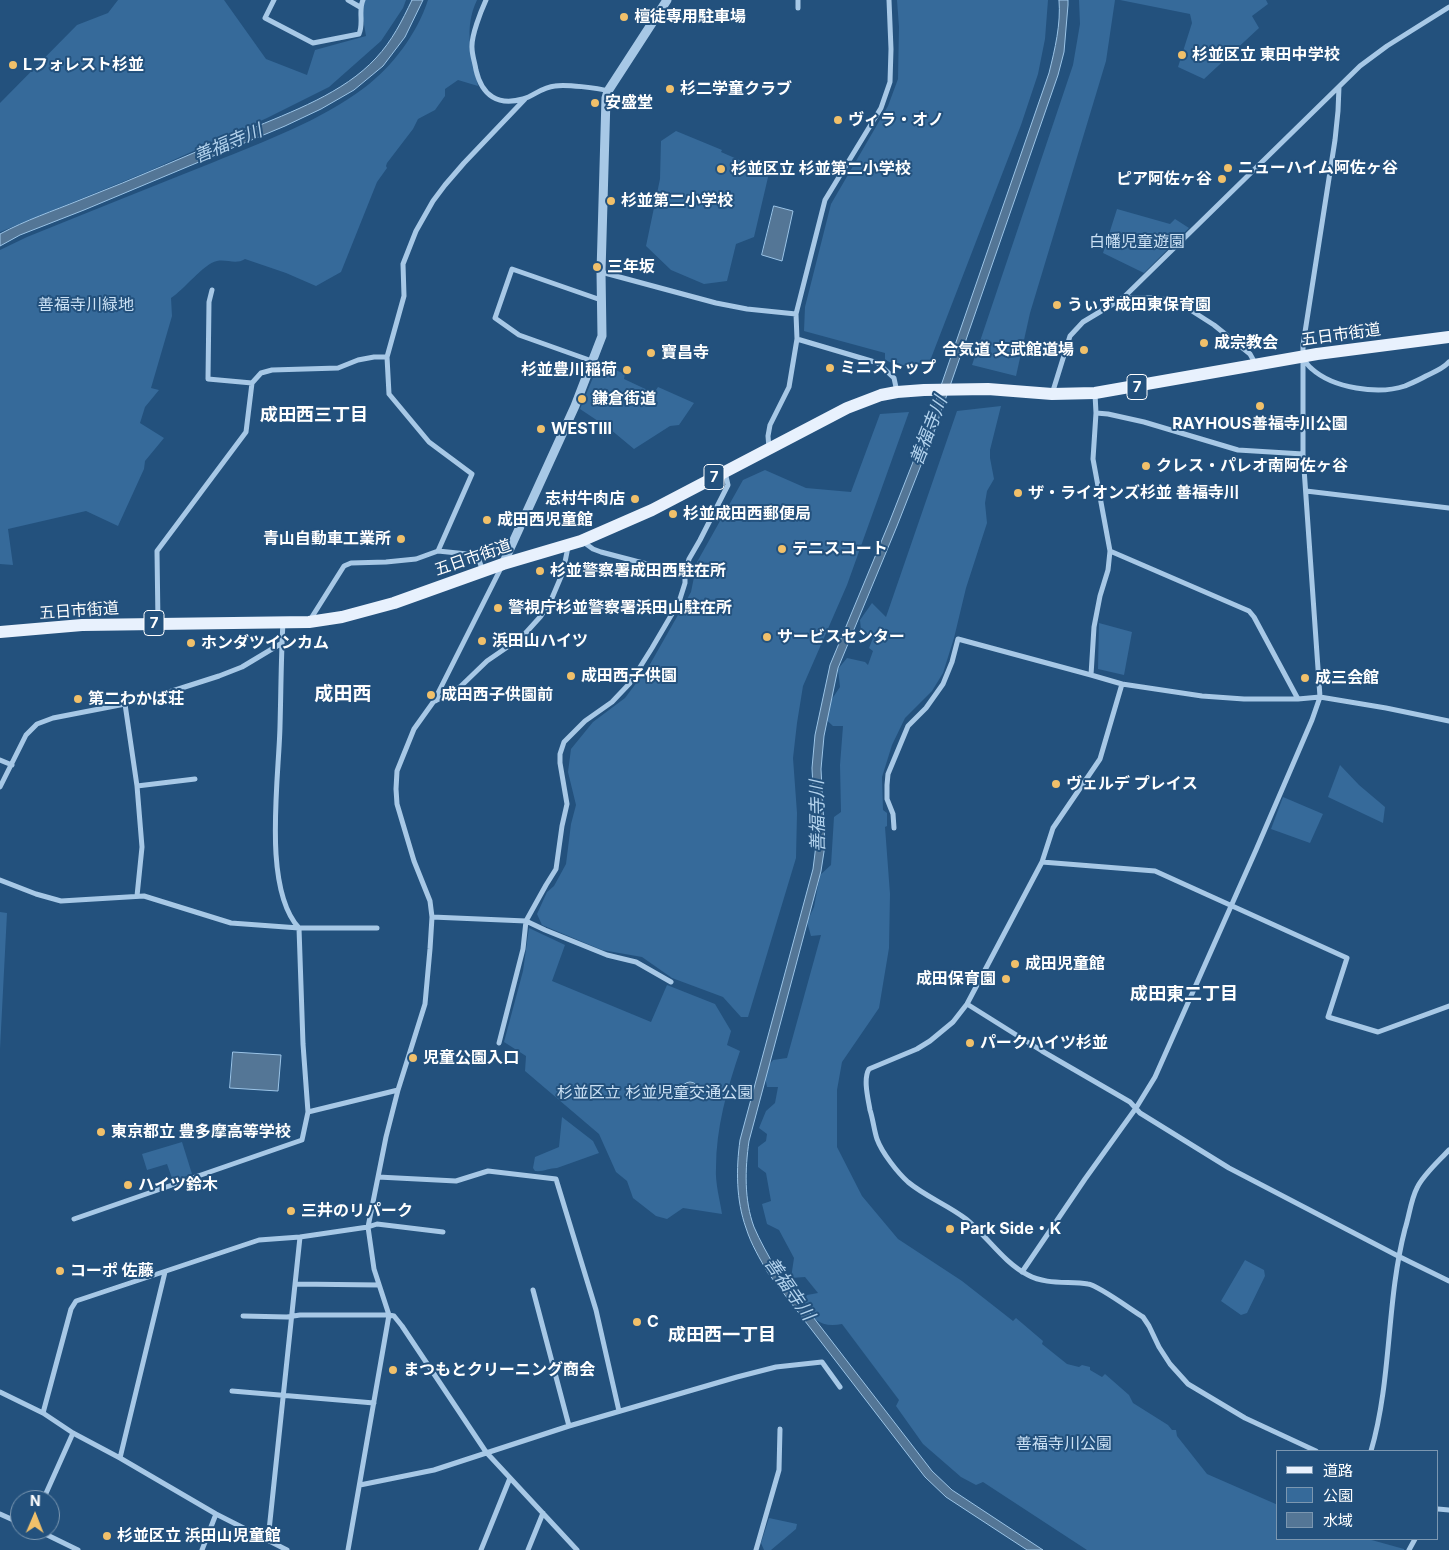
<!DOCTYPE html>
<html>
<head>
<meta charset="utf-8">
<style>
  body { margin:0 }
  #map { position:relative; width:1449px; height:1550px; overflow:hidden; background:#23517d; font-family:Inter,"Noto Sans JP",sans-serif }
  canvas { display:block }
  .legend { position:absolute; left:1276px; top:1450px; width:162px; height:90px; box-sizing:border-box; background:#23517d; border:1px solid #7b97b1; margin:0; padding:6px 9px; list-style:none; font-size:15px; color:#fff }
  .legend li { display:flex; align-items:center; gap:10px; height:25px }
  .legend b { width:25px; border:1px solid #7b97b1 }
  .north { position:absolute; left:10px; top:1490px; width:50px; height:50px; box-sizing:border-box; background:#23517d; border:1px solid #7b97b1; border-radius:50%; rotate:1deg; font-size:14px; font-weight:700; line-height:20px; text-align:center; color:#fff }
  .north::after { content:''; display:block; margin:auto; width:18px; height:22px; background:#f1c06a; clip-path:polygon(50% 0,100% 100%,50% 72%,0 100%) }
</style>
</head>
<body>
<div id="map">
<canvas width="1449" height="1550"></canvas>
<ul class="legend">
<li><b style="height:6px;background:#e8f1fd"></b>道路</li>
<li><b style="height:14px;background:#366a9a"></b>公園</li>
<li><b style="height:14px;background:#547696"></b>水域</li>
</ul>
<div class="north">N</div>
</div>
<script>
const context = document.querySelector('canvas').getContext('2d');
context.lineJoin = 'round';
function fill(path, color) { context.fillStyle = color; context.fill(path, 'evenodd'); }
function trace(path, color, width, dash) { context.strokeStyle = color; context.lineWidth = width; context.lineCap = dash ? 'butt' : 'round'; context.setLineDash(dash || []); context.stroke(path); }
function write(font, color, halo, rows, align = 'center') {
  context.font = font + ' Inter,"Noto Sans JP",sans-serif'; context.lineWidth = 4; context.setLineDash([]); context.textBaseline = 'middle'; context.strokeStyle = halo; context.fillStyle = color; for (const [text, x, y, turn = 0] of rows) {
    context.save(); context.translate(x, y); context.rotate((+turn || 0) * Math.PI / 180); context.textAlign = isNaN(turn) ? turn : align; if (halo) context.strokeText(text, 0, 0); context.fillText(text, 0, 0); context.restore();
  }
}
const green = new Path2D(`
  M118 0H224L266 59 307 75 315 50 366 36 361 7 364 0H406L403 8 381 41 329 87 267 118 149 171 0 232V103L77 25 108 13Z
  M428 0H477C463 29 472 56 478 86L458 80 445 89V96L435 110 418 119 413 129 387 163 386 166 387 168 377 182 341 272 316 286 286 273 245 259C236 265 227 259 217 261 203 264 184 290 171 298L172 316 151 388 159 390 145 407 140 423 164 438 145 461 144 469 118 526 86 511 8 529 13 565 0 564V250L27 237C89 212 151 187 214 162 265 141 320 121 364 88 392 67 417 34 428 0Z
  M897 0H1048L1045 39 1038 74 1021 125 928 366 897 365 885 360V353L804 331 805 307 831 204 888 106 898 79 899 27Z
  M1079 0H1115L1106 61 1030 313 1016 376 972 365 1073 65 1080 24Z
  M1120 0H1266L1268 4 1252 16 1259 28 1204 79 1178 67 1192 23 1190 14Z
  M676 131 722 150 721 152 769 173 754 237 736 244 727 281 704 284 671 270 646 246 660 179 661 141Z
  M1117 209 1170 224 1175 219 1189 228 1144 273 1103 253Z
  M599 363 625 374 624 379 654 393 658 387 694 403 679 425 670 426 634 449 610 429 580 409Z
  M1001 406 990 450V458L994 479 987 491 985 503 987 523 966 588 954 638 943 673 932 691 905 718 892 745 882 777 883 810 887 813V826L885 827 890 894 889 948 879 1008 842 1062 837 1090V1147L862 1196 898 1239 962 1281 1013 1321 1016 1318 1043 1341 1042 1344 1067 1364 1079 1367 1082 1365 1090 1367V1370L1102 1377 1105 1374 1129 1395 1133 1403 1168 1425 1172 1430H1176L1177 1436 1207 1474 1278 1505V1539H1368L1404 1549V1550H1087L983 1482 976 1485 961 1477 923 1444 896 1406 899 1400 842 1324C822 1328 814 1320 802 1305L807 1295 818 1293 805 1277 791 1278 794 1258 779 1230 767 1224 762 1204 771 1201 766 1173 758 1167V1147L766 1141 767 1134 759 1128 766 1111 775 1103 778 1087H767L764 1072 773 1060 787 1058 821 935 811 936 807 922 814 907 820 875 831 865 834 817 841 812 840 765 843 726H833L821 715 840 687 838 669 847 658 865 662 868 665 873 651 869 648 873 638 861 630 860 620 872 603 886 617 957 411Z
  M909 412 847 585 803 686 797 723 793 758 797 813 796 858 748 1017H741L723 997 672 978 642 957 602 950 542 925 537 914 547 892 554 886 566 864 571 824 576 805 568 772 571 749 593 722 625 698 649 666 691 592 697 562 743 480 765 470 806 488 851 492 880 414Z
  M1099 623 1132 632 1124 675 1098 669Z
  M1340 765 1359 785 1385 807 1383 823 1328 797Z
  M1283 797 1323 814 1310 843 1271 829Z
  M0 912 7 913 0 1049Z
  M529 928 565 945 552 981 651 1022 667 985 715 1004 731 1031 727 1045 740 1051C727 1089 716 1128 716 1168 715 1183 720 1200 722 1214L683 1208 667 1219 656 1216 633 1198 627 1181 616 1172 599 1134 525 1071 526 1056 504 1042 523 971Z
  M562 1117 593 1141 599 1153 557 1168C549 1168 543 1172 535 1171L533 1168 535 1157 559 1147Z
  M182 1142 192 1174 173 1181 167 1164 147 1170 142 1154Z
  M1245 1260 1264 1270 1265 1276 1247 1313 1241 1315 1221 1301Z
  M769 1518 797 1524 796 1529 771 1550H764L761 1543Z`);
const water = new Path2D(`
  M412 0H423L405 37 383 66 354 90 321 109 285 126 84 210 20 235 0 246V234C26 220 53 211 80 200 137 178 192 153 248 130 291 112 344 93 376 58 392 41 402 21 412 0Z
  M1059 0H1068V5L1064 52 1058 75 934 432 897 526 838 668 824 736 821 769 825 845 821 871 749 1141C745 1169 744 1200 754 1227 760 1241 768 1255 776 1269L932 1471 952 1490 1043 1550H1027L946 1497 925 1477 768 1273C760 1259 751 1244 746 1228 736 1200 736 1169 740 1140L813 869 816 845 812 768 815 735 830 665 889 523 926 429 1049 73C1055 49 1061 24 1059 0Z
  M774 206 793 211 782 261 762 255Z
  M233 1052 281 1055 278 1091 230 1088Z
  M681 1091a9 9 0 1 1 18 0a9 9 0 1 1-18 0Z`);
const minor = new Path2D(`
  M274 0 265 18 313 43 359 34C364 23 358 11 363 0
  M348 0 360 7
  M486 0C481 11 471 36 472 48 472 55 475 63 476 70 482 96 498 106 523 99 534 96 542 87 555 86 565 84 598 88 608 91
  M798 8V0
  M601 272 716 303 747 309 796 314
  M212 290 209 302 208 379 252 383
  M1123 298H1156L1178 302 1214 325 1250 354 1255 363
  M797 339 878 363 894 378 897 392
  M1303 357C1305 361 1308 366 1312 369 1333 388 1378 395 1405 386 1412 383 1419 380 1426 376 1434 372 1443 369 1449 362
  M592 361 519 335 495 318 512 269 601 300
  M1052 394 1070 336 1083 322 1123 298 1360 66 1387 46 1449 7
  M1096 413 1108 414 1144 422 1238 450 1303 454
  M769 448 768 436 770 425 789 387 797 339 796 314 825 200 881 108 890 82 891 49 889 0
  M1306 491 1449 508
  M582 541 593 549 601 552 685 574
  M438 551 472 474 429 442 389 394 387 357 404 296 403 264 416 231 433 201 445 185 464 163 525 99
  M1110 551 1249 611 1254 617 1298 699
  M310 620 344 566 351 563 386 562 416 559 438 551 477 555 483 571
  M158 623 157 551 246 432 252 383 261 373 272 370 338 368 358 360 374 357H387
  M1091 675 1094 627 1100 596 1108 570 1110 551 1093 459 1096 413 1095 394
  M1122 684 1100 759 1053 828 1042 862 967 1004 953 1022 930 1041 917 1049 869 1069C863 1079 868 1098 870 1110 873 1119 874 1130 877 1139 882 1153 898 1173 908 1182 926 1197 948 1205 966 1219 988 1237 1003 1262 1028 1275 1046 1285 1069 1281 1088 1284 1098 1285 1133 1311 1143 1317L1149 1326 1159 1347 1170 1364 1188 1384 1245 1418 1316 1451
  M435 701 460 687 487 661 522 637 541 616 552 598 563 572 568 547
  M125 704 137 786 142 847 137 896
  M0 760 12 765
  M137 786 195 779
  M0 787 26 735 37 724 53 718 125 704 169 692 219 676 242 667 282 643
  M894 828 893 814 887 799V785L888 774 908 726 926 708 943 684 952 662 958 639 1091 675 1122 684 1202 696 1244 699H1298L1320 697 1386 708 1449 721
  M1042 862 1155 871 1347 958 1328 1017 1378 1032 1449 1006
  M0 880 36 894 61 901 144 896 231 923 299 928H377
  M432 917 526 921 545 930 607 955 636 962 671 982
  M967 1004 1042 1051 1130 1102 1140 1113 1229 1168 1398 1256 1449 1281
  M499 1043 523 949 526 921 546 885 556 869 562 826 567 804 560 763V754L564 742 585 721 612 702 630 683 652 648 679 602 685 583V574L689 559 700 540 728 485 725 472
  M308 1112 398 1090
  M378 1177 456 1181 488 1171 556 1179 596 1310 619 1411
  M74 1219 302 1140 308 1112 303 1044 299 928C262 888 279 778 280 726 281 692 281 657 283 622
  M1022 1272 1085 1179 1136 1108 1155 1077 1256 850 1312 720 1320 697 1303 454V345L1335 140 1338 111 1339 87
  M295 1284 379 1285
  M533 1290 569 1426
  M243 1316 287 1317 300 1315H389L394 1316 402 1326 486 1452 577 1550
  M232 1391 374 1403
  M0 1392 43 1413 73 1433 120 1458 216 1514 287 1550
  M43 1413 71 1309 76 1301 259 1240 300 1237 368 1227 377 1224 443 1232
  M1371 1451C1392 1379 1386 1302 1405 1229 1409 1217 1411 1199 1417 1188 1423 1175 1439 1161 1449 1150
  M120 1458 165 1272
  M360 1485 434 1470 569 1426 737 1377 776 1367 822 1362 840 1387
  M43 1500 73 1433
  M1438 1509 1449 1510
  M0 1514 20 1523
  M37 1530 78 1550
  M268 1540 300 1237
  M202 1550 216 1514
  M348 1550 389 1315 374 1269 368 1227 386 1137 398 1090 425 1004 430 949 432 917 430 901 414 861 397 804 396 789 397 771 414 729 434 701 502 566
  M481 1550 510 1478
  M528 1550 543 1513
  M756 1550 779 1470 780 1429
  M1409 1550 1415 1539`);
const tertiary = new Path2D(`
  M503 564 575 406 602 336 601 272 606 98 608 91 667 0`);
const primary = new Path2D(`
  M0 632 82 625 309 622 342 617 394 603 503 564 581 541 652 510 847 408 881 395 897 392 924 390 988 389 1052 394 1095 393 1317 354 1449 337`);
const markers = [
  [624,17,5,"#f1c06a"],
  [1182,55,5,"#f1c06a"],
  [13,65,5,"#f1c06a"],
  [670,89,5,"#f1c06a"],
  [595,103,5,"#f1c06a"],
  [838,120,5,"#f1c06a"],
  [1228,168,5,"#f1c06a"],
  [721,169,5,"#f1c06a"],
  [1222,179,5,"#f1c06a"],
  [611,201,5,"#f1c06a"],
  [597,267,5,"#f1c06a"],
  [1057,305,5,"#f1c06a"],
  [1204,343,5,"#f1c06a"],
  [1084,350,5,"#f1c06a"],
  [651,353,5,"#f1c06a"],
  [830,368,5,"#f1c06a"],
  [627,370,5,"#f1c06a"],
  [582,399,5,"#f1c06a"],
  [1260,406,5,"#f1c06a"],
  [541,429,5,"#f1c06a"],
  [1146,466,5,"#f1c06a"],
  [1018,493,5,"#f1c06a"],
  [635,499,5,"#f1c06a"],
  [673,514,5,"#f1c06a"],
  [487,520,5,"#f1c06a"],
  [401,539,5,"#f1c06a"],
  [782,549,5,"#f1c06a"],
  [540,571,5,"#f1c06a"],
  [498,608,5,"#f1c06a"],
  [767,637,5,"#f1c06a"],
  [482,641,5,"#f1c06a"],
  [191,643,5,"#f1c06a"],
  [571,676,5,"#f1c06a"],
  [1305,678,5,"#f1c06a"],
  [431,695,5,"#f1c06a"],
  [78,699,5,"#f1c06a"],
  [1056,784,5,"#f1c06a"],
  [1015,964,5,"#f1c06a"],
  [1006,979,5,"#f1c06a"],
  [970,1043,5,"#f1c06a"],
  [413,1058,5,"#f1c06a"],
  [101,1132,5,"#f1c06a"],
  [128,1185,5,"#f1c06a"],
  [291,1211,5,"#f1c06a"],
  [950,1229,5,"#f1c06a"],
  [60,1271,5,"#f1c06a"],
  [637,1322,5,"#f1c06a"],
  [393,1370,5,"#f1c06a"],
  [107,1536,5,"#f1c06a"]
];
const shields = [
  [1137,387,20],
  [714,477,20],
  [154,623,20]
];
const shieldNames = [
  ["7",1137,387],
  ["7",714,477],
  ["7",154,623]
];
const poiNames = [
  ["檀徒専用駐車場",634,17],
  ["杉並区立 東田中学校",1192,55],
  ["Lフォレスト杉並",23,65],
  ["杉二学童クラブ",680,89],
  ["安盛堂",605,103],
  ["ヴィラ・オノ",848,120],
  ["ニューハイム阿佐ヶ谷",1238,168],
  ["杉並区立 杉並第二小学校",731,169],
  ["ピア阿佐ヶ谷",1212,179,"right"],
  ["杉並第二小学校",621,201],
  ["三年坂",607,267],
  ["うぃず成田東保育園",1067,305],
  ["成宗教会",1214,343],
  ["合気道 文武館道場",1074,350,"right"],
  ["寶昌寺",661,353],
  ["ミニストップ",840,368],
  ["杉並豊川稲荷",617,370,"right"],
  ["鎌倉街道",592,399],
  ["RAYHOUS善福寺川公園",1260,424,"center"],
  ["WESTⅢ",551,429],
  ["クレス・パレオ南阿佐ヶ谷",1156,466],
  ["ザ・ライオンズ杉並 善福寺川",1028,493],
  ["志村牛肉店",625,499,"right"],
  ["杉並成田西郵便局",683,514],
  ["成田西児童館",497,520],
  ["青山自動車工業所",391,539,"right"],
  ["テニスコート",792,549],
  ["杉並警察署成田西駐在所",550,571],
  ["警視庁杉並警察署浜田山駐在所",508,608],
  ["サービスセンター",777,637],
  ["浜田山ハイツ",492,641],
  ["ホンダツインカム",201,643],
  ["成田西子供園",581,676],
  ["成三会館",1315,678],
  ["成田西子供園前",441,695],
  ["第二わかば荘",88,699],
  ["ヴェルデ プレイス",1066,784],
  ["成田児童館",1025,964],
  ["成田保育園",996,979,"right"],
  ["パークハイツ杉並",980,1043],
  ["児童公園入口",423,1058],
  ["東京都立 豊多摩高等学校",111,1132],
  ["ハイツ鈴木",138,1185],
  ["三井のリパーク",301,1211],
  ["Park Side・K",960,1229],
  ["コーポ 佐藤",70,1271],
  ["C",647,1322],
  ["まつもとクリーニング商会",403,1370],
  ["杉並区立 浜田山児童館",117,1536]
];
const parkNames = [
  ["白幡児童遊園",1137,242],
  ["善福寺川緑地",86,305],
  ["杉並区立 杉並児童交通公園",655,1093],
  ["善福寺川公園",1064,1444]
];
const streetNames = [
  ["五日市街道",1341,335,-8],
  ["五日市街道",473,558,-19],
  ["五日市街道",79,611,-4]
];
const waterNames = [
  ["善福寺川",228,144,-23],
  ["善福寺川",929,431,-69],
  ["善福寺川",818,816,-91],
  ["善福寺川",789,1289,55]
];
const neighbourhoodNames = [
  ["成田西三丁目",314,416],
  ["成田東二丁目",1184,995],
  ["成田西一丁目",722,1336]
];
const quarterNames = [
  ["成田西",343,694]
];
fill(green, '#366a9a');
fill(water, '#547696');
trace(water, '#9bc4e7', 1);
trace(minor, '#a7c8e6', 5);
trace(tertiary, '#a7c8e6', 9);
trace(primary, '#e8f1fd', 12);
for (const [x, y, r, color] of markers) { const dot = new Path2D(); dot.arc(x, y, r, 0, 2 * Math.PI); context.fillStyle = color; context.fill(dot); trace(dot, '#23517d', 2); }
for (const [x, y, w] of shields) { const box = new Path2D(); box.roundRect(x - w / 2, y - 12.5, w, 25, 4); context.fillStyle = '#23517d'; context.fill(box); trace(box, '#fff', 1); }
write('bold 15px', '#fff', null, shieldNames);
write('bold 16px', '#fff', '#23517d', poiNames, 'left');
write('16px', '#cae0f4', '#23517d', parkNames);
write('16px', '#fff', '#23517d', streetNames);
write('italic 18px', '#b2d2ed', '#23517d', waterNames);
write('bold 18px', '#fff', '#23517d', neighbourhoodNames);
write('bold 19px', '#fff', '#23517d', quarterNames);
</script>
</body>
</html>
